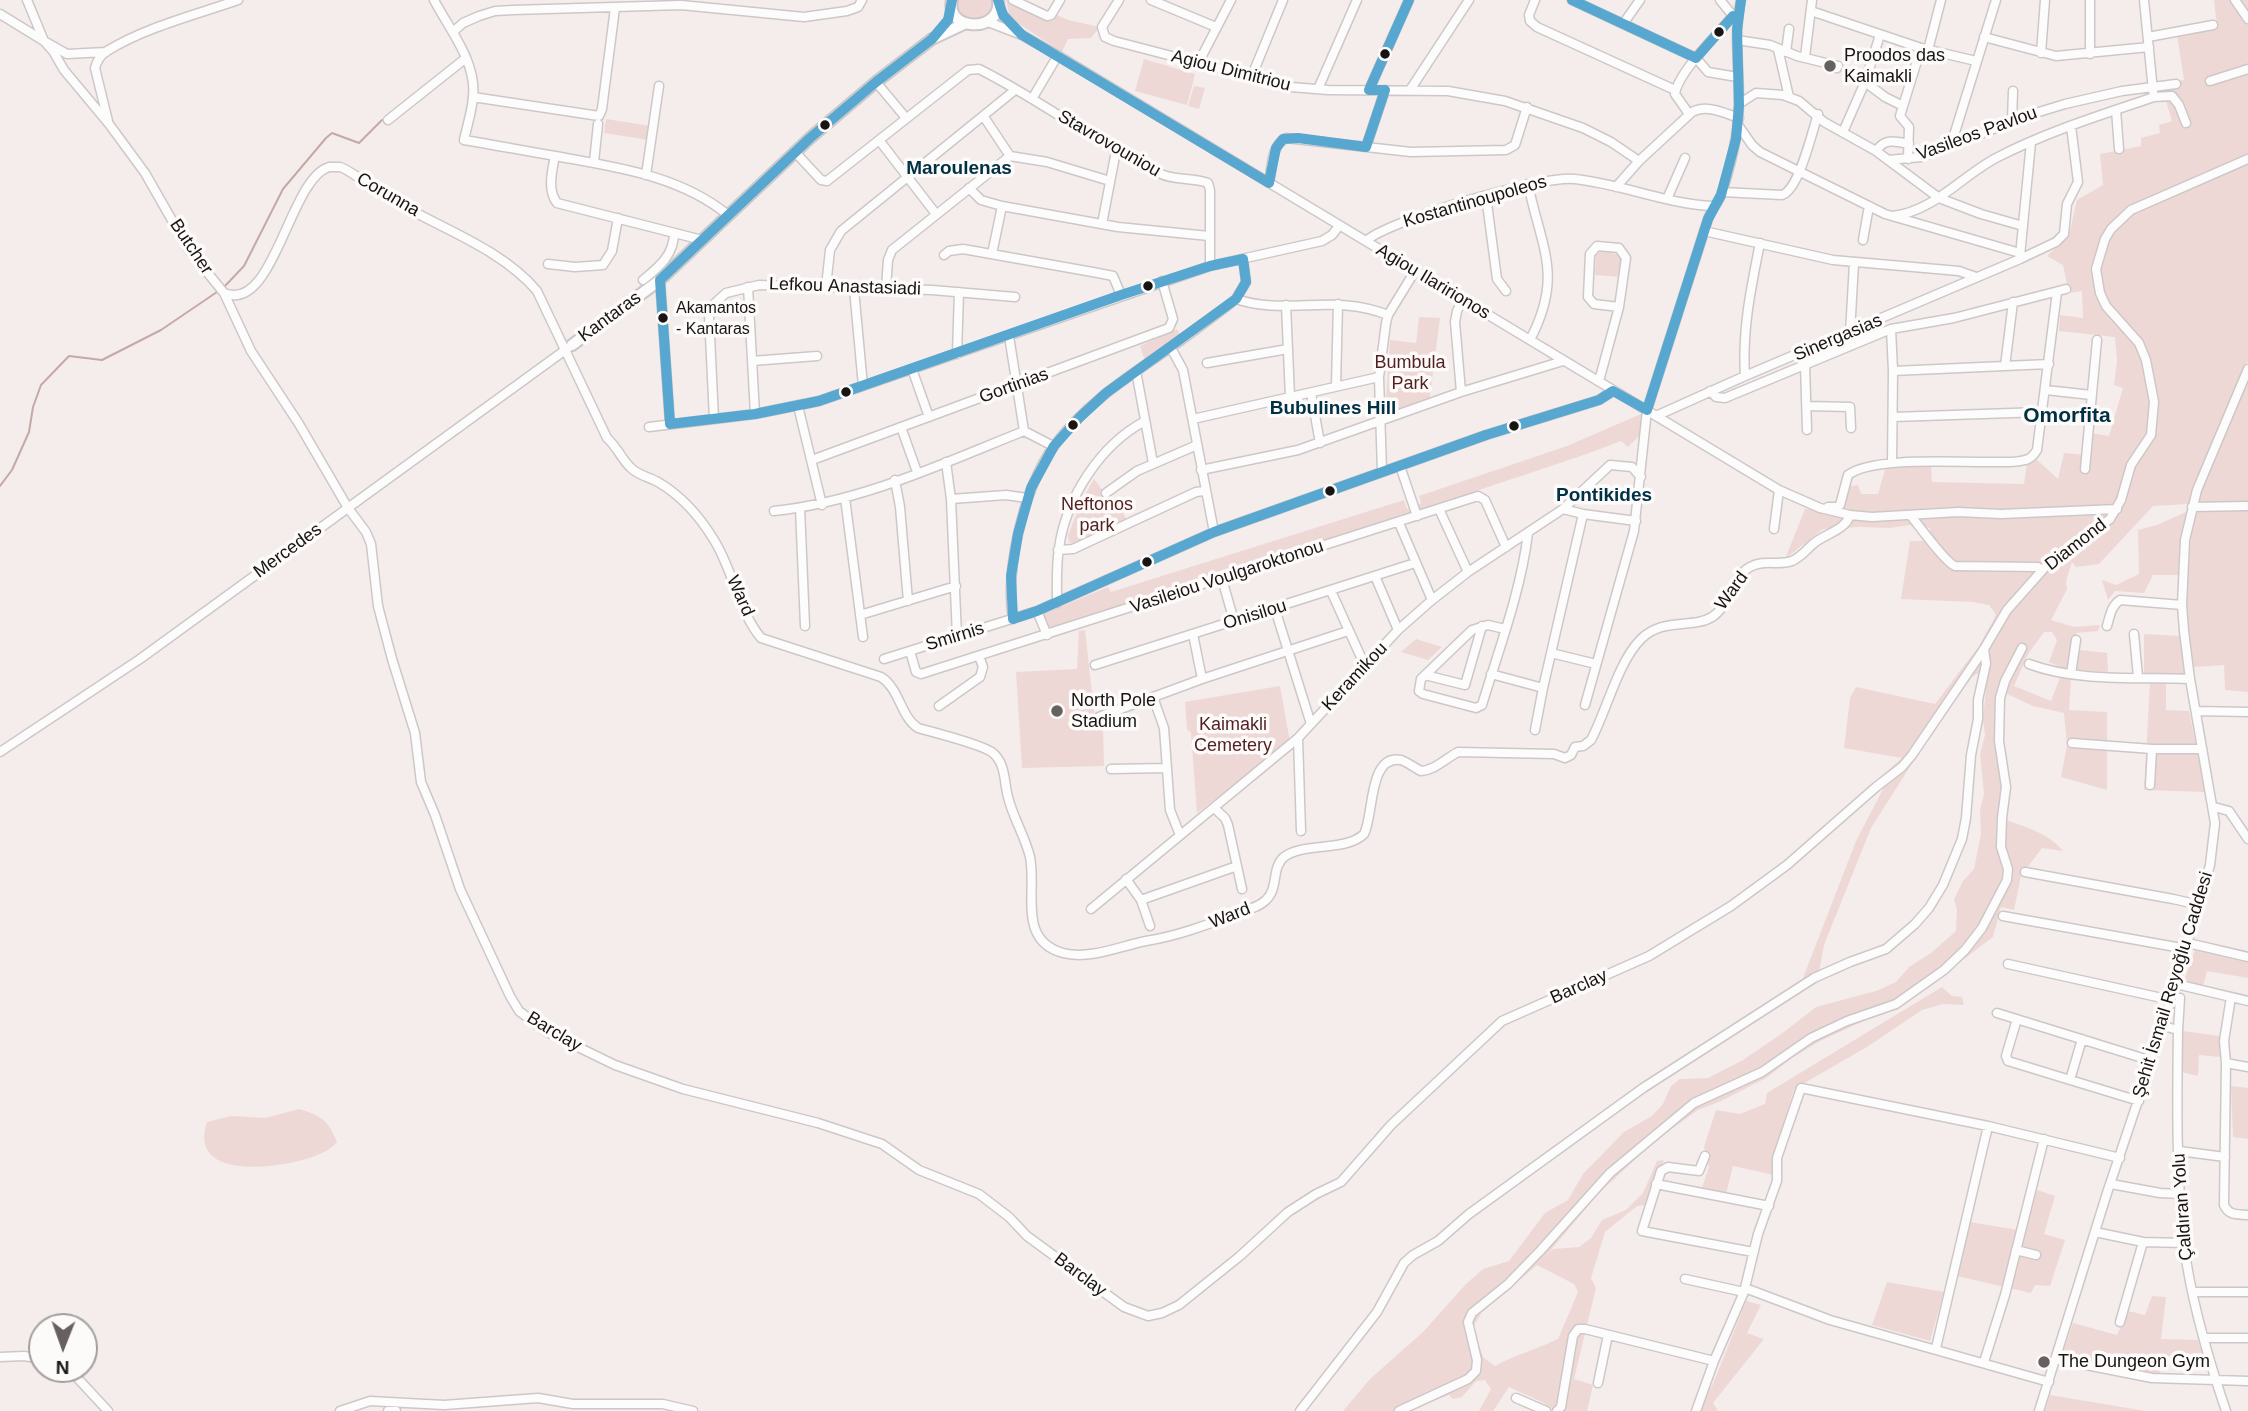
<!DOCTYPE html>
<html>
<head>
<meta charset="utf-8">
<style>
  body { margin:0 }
  #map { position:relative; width:2248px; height:1411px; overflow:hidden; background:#f4edec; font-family:Helvetica,sans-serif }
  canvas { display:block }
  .north { position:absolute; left:28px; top:1313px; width:70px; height:70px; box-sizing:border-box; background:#fdfbfa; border:2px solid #a29f9e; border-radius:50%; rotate:181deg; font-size:19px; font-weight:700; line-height:28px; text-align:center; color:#191414 }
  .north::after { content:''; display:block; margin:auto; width:24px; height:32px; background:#666060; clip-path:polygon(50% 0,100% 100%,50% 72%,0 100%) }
</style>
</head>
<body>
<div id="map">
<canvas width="2248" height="1411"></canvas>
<div class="north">N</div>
</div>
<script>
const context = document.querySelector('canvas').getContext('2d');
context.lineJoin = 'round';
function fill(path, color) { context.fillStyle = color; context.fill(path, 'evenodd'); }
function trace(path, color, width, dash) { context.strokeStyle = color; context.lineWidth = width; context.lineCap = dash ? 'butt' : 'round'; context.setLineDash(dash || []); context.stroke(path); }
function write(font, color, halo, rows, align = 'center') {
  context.font = font + ' Helvetica,sans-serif'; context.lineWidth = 7; context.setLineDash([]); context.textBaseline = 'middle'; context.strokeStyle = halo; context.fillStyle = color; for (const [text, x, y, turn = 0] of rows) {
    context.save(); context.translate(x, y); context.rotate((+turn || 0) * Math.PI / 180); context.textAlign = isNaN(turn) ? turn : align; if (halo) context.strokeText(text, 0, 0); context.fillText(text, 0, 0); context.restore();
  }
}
const green = new Path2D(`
  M958 0H995L997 3 985 19 968 20 958 16 956 5Z
  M1006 0H1010L1051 21 1057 15 1068 20 1100 27 1091 38 1068 39 1062 52 1010 18Z
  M2214 0H2248V361L2188 504 2153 506 2099 564 2076 567 2072 562 2066 581 2067 589 2051 620 2074 627 2100 625 2098 631 2076 633 2071 649 2107 653 2108 672 2064 669 2049 662 2057 640 2052 632H2044L2028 654 2014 686 2051 701 2061 675 2071 679 2069 710 2107 712V790L2061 777 2067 745 2064 713 2033 706 2005 693 2003 745 2005 820C2027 827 2048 833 2063 851L2042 848 2021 876 2014 910 2001 907 1993 937 1910 1000 1820 1041 1792 1058 1766 1078 1719 1102 1698 1110 1655 1141 1599 1193 1545 1257 1553 1249 1579 1247 1591 1238 1602 1220 1626 1210 1643 1193 1657 1161 1664 1160 1648 1205 1637 1206 1605 1232 1591 1278 1596 1288 1574 1379 1593 1385 1587 1411H1555L1544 1403 1509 1387 1493 1411H1479L1491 1389 1485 1380 1476 1381 1462 1397 1453 1399 1449 1395 1408 1411H1343L1370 1379 1423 1332 1466 1284 1483 1269 1509 1261 1545 1213 1568 1200 1583 1174 1624 1132 1652 1116 1663 1104 1671 1086 1680 1079 1708 1078 1743 1060 1784 1032 1816 1007 1876 991 1896 982 1909 967 1931 953 1956 931 1957 910 1954 899 1963 881 1974 869 1981 834 1980 810 1984 794 1980 754 1985 735 1983 720 1988 667 1972 677 1927 740 1871 828 1824 945 1817 983 1798 991 1856 841 1883 789H1877L1806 851V841L1902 758 1844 748 1850 698 1856 687 1935 704 1979 646 1996 615 1989 605 1973 602 1901 599 1910 541H1929L1930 528 1910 525 1889 528 1860 527 1823 529 1785 559 1805 509 1840 511 1851 486 1858 485 1861 494H1878L1886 466H1931L1932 482 2024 484 2027 463 2035 458 2058 479 2064 453 2088 455 2091 433 2109 436 2123 388 2114 385 2117 361 2115 337 2059 331 2060 315 2083 318 2082 291 2069 293 2063 265 2047 256 2069 235 2077 200 2103 185 2100 154 2141 146V138L2160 133 2159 125 2172 121 2166 101H2163L2161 83 2184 80 2177 35 2217 26ZM1537 1265 1574 1284 1578 1292 1558 1339C1537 1349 1515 1355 1495 1366L1483 1357 1473 1327 1482 1312Z
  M1144 59 1195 74 1187 105 1135 91Z
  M1194 86 1205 88 1199 109 1188 106Z
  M606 119 651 126 649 140 604 133Z
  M1601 251 1622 255 1621 277 1595 275 1596 254Z
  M1419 317 1440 318 1429 403 1390 412 1387 409 1386 400 1390 340 1416 343Z
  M1177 329 1181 337 1145 361 1140 346Z
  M2248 381V503H2200L2198 501Z
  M1641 414 1640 435 1628 447 1621 441C1555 467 1486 485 1420 512L1418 505 1421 503 1419 496 1567 446Z
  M1094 479 1112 503 1117 500 1127 521 1075 545 1069 542 1068 535 1082 500Z
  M1404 500 1407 509 1412 508 1413 515 1050 631 1043 614 1108 587 1111 592Z
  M2248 510V692L2225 690 2224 665 2194 667 2186 610 2191 534 2196 511Z
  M2188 511 2180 575H2153L2144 593 2115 591 2108 600 2102 580 2116 585 2139 574 2138 530 2157 525Z
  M1085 630 1096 729 1103 728 1104 766 1022 768 1016 672 1077 669 1079 631Z
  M2144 634 2180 636 2185 675 2144 673Z
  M1416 639 1442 647 1428 660 1401 652Z
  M2150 683H2166V710L2189 711 2205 792 2144 790Z
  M1280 686 1290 742 1197 813 1191 733 1187 729 1185 702Z
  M2195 950 2248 961V978L2207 971 2203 986 2184 981Z
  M1942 987 1952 996 1962 997 1964 1005 1943 1004 1922 1010 1867 1047 1794 1089 1773 1158 1774 1175 1733 1166 1726 1194 1702 1188 1709 1167 1704 1147 1716 1110 1740 1114 1765 1104 1767 1093Z
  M2183 1031 2219 1036 2220 1057 2199 1055 2198 1076 2181 1072Z
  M2231 1086 2248 1088V1139L2233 1137Z
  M299 1109C322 1116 328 1120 337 1142 333 1146 329 1150 324 1152 294 1168 185 1185 207 1122L231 1116 265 1118Z
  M2037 1190 2055 1196 2044 1234 2065 1240 2050 1286 2035 1285 2031 1293 1957 1276 1970 1222 2024 1231Z
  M1887 1282 1944 1292 1930 1341 1872 1325Z
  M2152 1296 2166 1297 2161 1339 2198 1340 2203 1353 2184 1357 2161 1355 2160 1375 2062 1355 2073 1323 2117 1335 2128 1311 2145 1315Z
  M1746 1301 1761 1305 1747 1333 1764 1339 1713 1403 1718 1411H1697L1713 1384Z
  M2050 1395 2145 1411H2146H2045Z`);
const stream = new Path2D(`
  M224 287 244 266 283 189 326 138 332 133 359 143 382 120
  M0 486 12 470 29 432 33 407 41 385 69 356 102 360 161 330 217 292`);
const minor = new Path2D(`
  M27 0 44 41 67 54 106 52
  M434 0C449 29 477 62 473 97 472 111 467 126 464 140 495 145 525 151 555 156 615 167 679 175 728 215
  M1013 0 1047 16 1051 15 1060 0
  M1119 0 1102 27 1105 37 1114 41 1291 87 1328 90 1448 91 1505 101 1583 128 1611 142 1639 161
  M1151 0 1216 27
  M1535 0 1529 15 1530 21 1537 27 1675 90
  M1572 0 1696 58 1708 72 1737 77
  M1720 0 1733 16
  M2090 0V54
  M2144 0 2153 91
  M2235 0 2248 19
  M999 7 1006 20 1015 28
  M1811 11 1921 48 1976 61
  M0 14 44 41 53 51 64 70 109 124 145 173 189 250 224 293 251 351 299 424 348 508 366 532 371 544 378 606 392 659 415 733 421 782 435 815 460 889 510 996 519 1011 547 1032 615 1065 683 1089 818 1123 882 1144 919 1170 979 1194 1009 1217 1027 1236 1124 1307 1148 1316 1162 1313 1179 1305 1240 1256 1288 1212 1316 1194 1341 1182 1391 1125 1502 1021 1649 956 1731 906 1787 865 1876 787 1902 767 1912 755 1984 649 2007 610 2047 565 2110 519 2121 500 2131 465 2151 435 2154 402 2146 360 2139 343 2106 306 2100 293 2096 269 2105 239 2111 229 2131 210 2248 159
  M988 22 1022 35 1052 52 1779 490 1820 508 1850 515
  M1623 24 1640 0
  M453 32 463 23 479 16 495 11 513 10 681 5 804 17 847 11 858 7 862 0
  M1984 37 2056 56 2149 47
  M2148 37 2213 25
  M1737 40 1770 45 1797 56 1838 66 1837 68
  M1778 49 1789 97
  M1928 50 1941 0
  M1786 52 1789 29
  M2041 53 2045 0
  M1805 57 1812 0
  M1200 63 1203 54 1231 0
  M1251 78 1283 0
  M2210 81 2248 69
  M876 82 906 118
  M1865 82 1885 97 1903 106
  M1318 89 1357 0
  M1369 90 1409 0
  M1410 90 1469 0
  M473 97 599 116 602 109 615 8
  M1032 99 1058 55
  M1739 104 1756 93 1783 95 1799 101 1824 122 1876 151 1939 198 1981 214 2023 226
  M2116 110 2119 149
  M1689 114 1675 94C1678 72 1718 34 1733 16
  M984 117 1010 156
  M388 120 466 58
  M108 121 95 68C97 61 100 55 107 51 146 27 195 15 238 0
  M2012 121 2013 91
  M1738 125 1752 145 1760 152 1885 214 2020 253
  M1843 132 1865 82 1880 35
  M879 140 936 214
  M1951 145 1996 0
  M1366 147 1385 90
  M1876 151C1885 138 1894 141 1909 144
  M795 152 821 180 827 181 968 70 979 69C1041 100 1097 144 1161 174 1176 181 1193 177 1208 183L1210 190V266
  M555 156C552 171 547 190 557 203L702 240
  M1908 159 1909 127 1900 116 1921 48
  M1888 160 1921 157 2029 115 2065 104 2122 91 2176 84
  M594 162 598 124
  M646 175 659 86
  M1269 183C1272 168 1271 145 1286 138L1411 152 1506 150 1515 145 1527 107
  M1528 184C1541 248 1564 275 1530 340
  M1616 187 1639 161 1692 112C1707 104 1724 113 1739 118
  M969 188 981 200 1002 206 1118 227 1209 236
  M1722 192 1782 195C1799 190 1812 132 1818 114
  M1486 196 1497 279 1506 291
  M1667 199 1685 158
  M1893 216C1934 211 1962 176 1996 158 2046 132 2101 115 2154 97L2172 96 2179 105 2186 123
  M1102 224 1116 151
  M1704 231 1833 260 1959 271 1976 277
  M1863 240 1869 206
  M1366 241C1389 220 1543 175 1575 179 1622 184 1666 204 1713 206
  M992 254 1002 206
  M944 255 949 251 963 249 1098 273 1113 276 1121 295
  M2020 256 2031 142
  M548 264 575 267 603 265 612 251 618 218
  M643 280C659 267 674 255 674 233
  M660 280 670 424
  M748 287 755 414
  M826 287 830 250 841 231 1015 90
  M886 288 888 260 892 250 1010 156 1047 162 1110 181
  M854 289 863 386
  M224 293C274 314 289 179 329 167 331 167 338 167 340 167 349 169 378 192 389 198 437 227 501 248 537 291L607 438C617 447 621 458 630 467 637 475 649 477 658 482 682 496 700 517 714 540 733 570 738 610 761 638L881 677C900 689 900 716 918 728 933 732 984 745 993 753 1006 764 1004 783 1008 797 1013 818 1025 836 1030 857 1037 892 1017 940 1063 953 1090 960 1120 946 1146 941 1177 936 1204 926 1232 915 1243 911 1258 908 1266 900 1279 888 1271 868 1284 857 1303 842 1346 852 1364 834 1374 816 1368 754 1401 760 1407 762 1415 768 1421 771 1435 770 1445 759 1458 752L1554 754 1565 758 1571 755 1575 747 1583 746 1591 740C1607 710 1618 662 1641 639 1663 617 1693 629 1712 617 1730 606 1730 578 1750 567 1764 559 1778 566 1792 561 1801 557 1806 550 1813 544 1824 534 1845 531 1850 515L1872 517 1958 512 2001 514 2117 509
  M1236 299C1286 316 1335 293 1388 315
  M1286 305 1290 397
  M1891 329 1893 371 1892 463
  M1850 333 1854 263
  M1009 336 1024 431
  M1171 348 1183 370 1214 532
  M957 354 959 292
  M752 361 817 356
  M1207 363 1288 349
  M1805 364 1807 430
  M2005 366 2013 302
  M912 369 929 417
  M1136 371 1153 463
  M1893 371 2049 364
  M1745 376C1742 330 1751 288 1760 243
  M1599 381 1619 307 1626 258 1619 248 1597 246 1590 254 1588 297 1594 304 1619 307
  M1336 386 1338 304
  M2046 390 2091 395
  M1710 391 1716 397 1725 398 1891 329 1954 318 2066 289
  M1461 392 1455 322 1457 311 1463 299
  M1311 393 1320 443
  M798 406 822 505
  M1807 406 1850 407 1851 428
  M1656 416 1745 376 2020 259 2056 242 2064 234 2067 204 2078 182 2071 126
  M1893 417 2042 412
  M714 419 709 315 714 304 726 293 759 285 932 290 1015 297
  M1193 419 1379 377
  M649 427 755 414 819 401 1210 266 1322 241 1332 235 1339 226
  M901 427 917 472
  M812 460 1169 328 1173 319 1162 281
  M946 462 951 499 957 636
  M1400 466 1417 516
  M2085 469 2097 340
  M1201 470 1298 450 1461 392 1563 361
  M1382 472 1379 377 1386 323 1388 315 1415 271
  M895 480 900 507 908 601
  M1106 493 1137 471 1197 445
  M845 498 863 637
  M951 499 1006 495 1027 498
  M1828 507H1836L1840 505 1848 475C1873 456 1959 463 1993 462 2003 462 2015 463 2025 460 2031 459 2034 455 2037 450L2057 292
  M2192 507 2248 506
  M800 508 805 626
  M1439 509 1468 572
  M1563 509 1583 514 1636 521
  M774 511C861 502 944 463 1024 431L1053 446
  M1911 516C1920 527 1946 563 1955 566L2038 567 2041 571
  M1399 523 1432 600
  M1774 529 1779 490
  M1058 550 1073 549 1196 492 1204 491
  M1375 576 1398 630
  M1222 579 1234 621
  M1331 591 1365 666
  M1057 603C1057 585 1056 566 1059 548 1066 498 1100 445 1145 421
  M1275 609 1311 724
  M1037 611 1047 635
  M860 615 956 586
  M1013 619C1008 591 1012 562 1018 534 1025 503 1035 472 1054 446 1084 405 1126 378 1167 350 1191 334 1214 316 1236 299L1246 282 1243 259
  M2107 626C2110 616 2111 606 2120 600L2182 605
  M1505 629 1488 625 1472 630 1421 679 1419 691 1423 694 1476 708 1482 705C1499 649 1521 591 1528 533
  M1193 634 1202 679
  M2134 634 2138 677
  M910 651 916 672 921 674 1478 496 1485 500 1506 547
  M1551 653 1596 664
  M884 659 1037 611 1214 532 1486 435 1599 400 1613 391
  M2029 664C2076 682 2139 677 2190 679
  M1095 665 1415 563
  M1491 674 1543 688
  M2071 674 2076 640
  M1425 675 1465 685 1482 626
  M1153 697 1164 728 1170 810 1180 835
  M1585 705 1634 531 1647 410 1708 219C1711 210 1718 203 1721 195 1729 171 1736 146 1738 120 1742 80 1732 40 1741 0
  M939 706 980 677 983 667 979 656
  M2196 711 2248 712
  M1099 717 1202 679 1348 631
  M1535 730 1543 688 1583 514
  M1298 738 1301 831
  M2072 743 2152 749H2202
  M0 752 140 659 568 348
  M1111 769 1167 768
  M2150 785 2152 749
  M2214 807 2229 811 2248 839
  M1214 808 1225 818 1228 825 1242 889
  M2025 872 2173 899 2191 903 2199 908
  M1126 879 1141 900 1150 926
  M1141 900 1237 866
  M1091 909 1298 738 1398 630 1432 600 1468 572 1563 509 1610 465 1632 467 1641 477
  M2003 916 2187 949
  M2188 943 2248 957
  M2008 964 2171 1000
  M2176 984 2248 1001
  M2231 997 2224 1041 2226 1063 2224 1205C2229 1216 2237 1214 2248 1215
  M1997 1013 2152 1061
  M2017 1019 2006 1056 2008 1061 2139 1101
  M2163 1026 2178 1030C2177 1101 2176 1174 2184 1245 2191 1301 2208 1358 2226 1411
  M2178 1030 2180 998
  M2226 1063 2248 1067
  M2070 1080 2082 1039
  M2179 1151 2225 1157
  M1705 1156 1699 1171 1668 1167 1661 1171 1642 1231 1753 1252
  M1656 1184 1769 1206
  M2111 1184 2160 1193 2181 1194
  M2095 1232 2143 1242 2184 1243
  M2016 1250 2036 1255
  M1685 1279 1744 1292
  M1745 1288 1830 1320 2049 1382
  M2194 1292H2248
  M2120 1322 2143 1242
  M2204 1338H2248
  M1936 1348 1988 1126
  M0 1357 24 1356 42 1359
  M2056 1359 2152 1378 2248 1381
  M1984 1362 2005 1295 2044 1139
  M69 1369 108 1411
  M1598 1383 1608 1335
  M1516 1398 1546 1411
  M340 1411 370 1401 444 1405 538 1398 573 1404H663L693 1411
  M388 1411H396
  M1300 1411 1377 1312 1404 1263 1413 1255 1438 1241 1469 1214 1643 1088 1814 978 1850 962 1886 949 1915 924 1929 908 1943 885 1962 839 1966 818 1971 755 1978 719V700L1986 664 1984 649
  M1399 1411 1468 1379 1476 1371 1477 1360 1468 1322 1472 1313 1508 1284 1540 1251 1610 1173 1694 1103 1762 1072 1811 1038 1847 1021 1896 1004 1944 970 1965 950 1982 928 2007 880 2008 869 2001 847 2002 818 2006 787 1999 741 2000 698 2005 681 2022 648
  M1557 1411 1561 1407 1573 1336 1578 1329H1585L1714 1361
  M1696 1411 1714 1361 1744 1292 1758 1234 1777 1181V1158L1801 1088 1988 1126 2120 1158
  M2039 1411 2107 1193 2163 1026 2210 865 2215 823 2190 679 2184 631 2182 605 2185 540 2197 490 2248 369`);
const major = new Path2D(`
  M952 0C945 33 1003 32 998 0
  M572 345 660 280 810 138 876 82 932 39 966 23`);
const bus1 = new Path2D(`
  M952 0 948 20 932 39 876 82 810 138 660 280 670 424 755 414 819 401 1121 295 1210 266 1243 259 1246 282 1236 299 1106 393 1079 418 1054 446 1031 488 1018 534 1011 576 1013 619 1037 611 1214 532 1486 435 1599 400 1613 391 1647 410 1708 219 1721 195 1736 139 1739 105 1737 30 1741 0
  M998 0 1003 15 1022 35 1269 183 1276 148 1283 139 1298 138 1366 147 1385 90H1369L1409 0
  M1572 0 1696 58 1733 16 1738 18`);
const markers = [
  [1719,32,6,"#191414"],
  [1385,54,6,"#191414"],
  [1830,66,7,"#666060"],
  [825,125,6,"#191414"],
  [1148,286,6,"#191414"],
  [663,318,6,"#191414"],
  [846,392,6,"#191414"],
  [1073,425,6,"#191414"],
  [1514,426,6,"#191414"],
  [1330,491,6,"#191414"],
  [1147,562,6,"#191414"],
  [1057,711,7,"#666060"],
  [2044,1362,7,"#666060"]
];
const busNames = [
  ["Akamantos",676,309],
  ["- Kantaras",676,330]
];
const poiNames = [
  ["Proodos das",1844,56],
  ["Kaimakli",1844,77],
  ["North Pole",1071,701],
  ["Stadium",1071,722],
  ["The Dungeon Gym",2058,1362]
];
const streetNames = [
  ["Agiou Dimitriou",1231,71,14],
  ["Vasileos Pavlou",1977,134,-20],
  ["Stavrovouniou",1109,144,30],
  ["Corunna",388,195,30],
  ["Kostantinoupoleos",1475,202,-16],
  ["Butcher",191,247,56],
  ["Agiou Ilaririonos",1433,282,31],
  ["Lefkou Anastasiadi",845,287,2],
  ["Kantaras",610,317,-36],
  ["Sinergasias",1838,338,-23],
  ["Gortinias",1014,386,-20],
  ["Diamond",2076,545,-38],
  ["Mercedes",288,551,-36],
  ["Vasileiou Voulgaroktonou",1227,577,-18],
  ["Ward",1732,591,-54],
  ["Ward",740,596,66],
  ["Onisilou",1255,615,-17],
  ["Smirnis",955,637,-17],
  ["Keramikou",1355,677,-47],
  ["Ward",1230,916,-22],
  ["Şehit İsmail Reyoğlu Caddesi",2173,985,-73],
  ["Barclay",1579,987,-24],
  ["Barclay",554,1032,31],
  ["Çaldıran Yolu",2183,1207,-94],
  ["Barclay",1080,1275,37]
];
const parkNames = [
  ["Bumbula",1410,363],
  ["Park",1410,384],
  ["Neftonos",1097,505],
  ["park",1097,526],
  ["Kaimakli",1233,725],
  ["Cemetery",1233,746]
];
const neighbourhoodNames = [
  ["Maroulenas",959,169],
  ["Bubulines Hill",1333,409],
  ["Pontikides",1604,496]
];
const quarterNames = [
  ["Omorfita",2067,416]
];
fill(green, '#eed8d6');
trace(stream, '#c5a9a7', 2);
trace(minor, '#cdc8c7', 11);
trace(major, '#cdc8c7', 14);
trace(minor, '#fdfcfc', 8);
trace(major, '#fdfcfc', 10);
trace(bus1, '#57a7d0', 10);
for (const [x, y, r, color] of markers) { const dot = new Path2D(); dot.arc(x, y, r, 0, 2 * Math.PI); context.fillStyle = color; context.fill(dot); trace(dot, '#fdfbfa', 2.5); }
write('16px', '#191414', '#fdfbfa', busNames, 'left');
write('18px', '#191414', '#fdfbfa', poiNames, 'left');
write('18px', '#191414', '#fdfbfa', streetNames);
write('18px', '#511f20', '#fdfbfa', parkNames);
write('bold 19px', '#003044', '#fdfbfa', neighbourhoodNames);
write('bold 21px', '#003044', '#fdfbfa', quarterNames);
</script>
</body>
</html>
